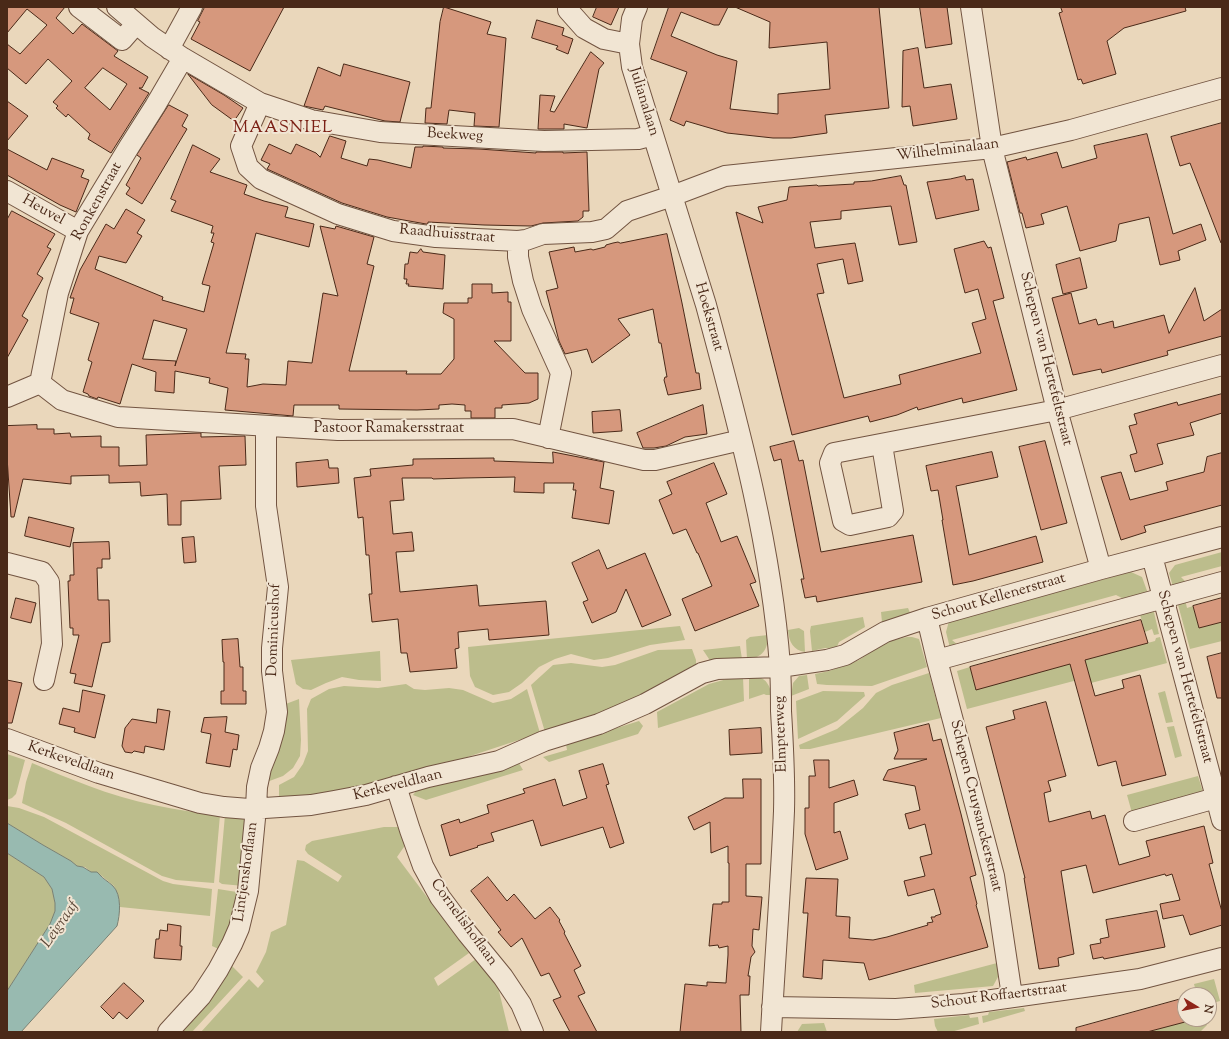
<!DOCTYPE html>
<html>
<head>
<meta charset="utf-8">
<style>
  body { margin:0 }
  #map { position:relative; width:1229px; height:1039px; overflow:hidden; background:#ead7bb; font-family:"Sorts Mill Goudy",serif }
  canvas { display:block }
  .frame { position:absolute; inset:0; border:8px solid #4a2918; pointer-events:none }
  .north { position:absolute; left:1177px; top:987px; width:40px; height:40px; box-sizing:border-box; background:#f1e5d3; border:1px solid #ae9a88; border-radius:50%; rotate:100deg; font-size:11px; font-weight:700; line-height:16px; text-align:center; color:#4a2918 }
  .north::after { content:''; display:block; margin:auto; width:14px; height:18px; background:#8f2418; clip-path:polygon(50% 0,100% 100%,50% 72%,0 100%) }
</style>
</head>
<body>
<div id="map">
<canvas width="1229" height="1039"></canvas>
<div class="frame"></div>
<div class="north">N</div>
</div>
<script>
const context = document.querySelector('canvas').getContext('2d');
context.lineJoin = 'round';
function fill(path, color) { context.fillStyle = color; context.fill(path, 'evenodd'); }
function trace(path, color, width, dash) { context.strokeStyle = color; context.lineWidth = width; context.lineCap = dash ? 'butt' : 'round'; context.setLineDash(dash || []); context.stroke(path); }
function write(font, color, halo, rows, align = 'center') {
  context.font = font + ' "Sorts Mill Goudy",serif'; context.lineWidth = 4; context.setLineDash([]); context.textBaseline = 'middle'; context.strokeStyle = halo; context.fillStyle = color; for (const [text, x, y, turn = 0] of rows) {
    context.save(); context.translate(x, y); context.rotate((+turn || 0) * Math.PI / 180); context.textAlign = isNaN(turn) ? turn : align; if (halo) context.strokeText(text, 0, 0); context.fillText(text, 0, 0); context.restore();
  }
}
const green = new Path2D(`
  M1222 552V566L1181 577 1190 586 1174 590 1169 573 1175 565Z
  M1131 572 1142 577 1150 599 1130 602 1116 595 952 640 963 649 951 652 946 632 949 621Z
  M1185 599 1187 608 1193 606 1199 628 1222 622V641L1190 649 1177 601Z
  M908 608 911 615 892 622H882L881 612Z
  M1153 608 1159 634 1154 635 1152 629 1145 632 1139 611Z
  M863 617 865 627 839 642 836 649 825 648 812 651 810 631 811 626Z
  M680 626 685 640 650 645 608 658 594 660 571 654 555 659 539 667 522 683 509 692 493 695 475 687 470 676 468 647Z
  M799 628 804 631 805 652C793 650 789 642 788 630Z
  M768 635C768 650 762 658 747 659L746 640 750 637Z
  M907 637H912L919 639 927 667 872 686 827 685 817 684 815 674 829 671 859 660 881 645 894 640Z
  M1160 637 1167 663 1091 683 1089 677 967 709 957 671 970 667 976 689 1155 641 1156 638Z
  M740 646 742 659 713 665 703 650Z
  M692 649 696 660V669L617 711 545 732 531 685 553 665 571 663 602 667 615 665 658 650Z
  M380 651 381 681 359 680 342 677 326 683 311 690 303 689 296 684 291 660Z
  M929 673 941 718 810 749H800L799 745 837 729 863 708 876 693 892 685Z
  M807 675 809 689 791 696 793 683 799 676Z
  M749 676C764 677 768 680 772 695H766L764 694 749 699Z
  M743 677 744 701 658 728 657 712 709 684 727 679Z
  M406 684 414 689 425 690 449 688 463 690 493 703 511 699 527 689 540 733 419 773 339 792 279 799V785L294 777 303 764 308 751 307 709 311 699 329 689 344 686 378 688Z
  M823 691 864 692 865 696 837 721 798 739 796 701Z
  M1165 691 1173 722 1166 723 1158 693Z
  M299 699 301 740 300 756 293 768 283 776 264 783 283 705Z
  M639 721 643 726 638 734 549 762 543 757 567 750 566 744Z
  M1174 726 1182 756 1175 758 1167 727Z
  M7 754 25 760 16 794 12 798 7 800Z
  M517 760 523 770 426 800 413 795 417 790Z
  M32 763C51 771 70 779 89 786 131 802 176 811 220 815L214 883 176 880 162 876 66 823 24 804 22 803 26 782Z
  M1198 776 1203 792 1132 813 1127 795Z
  M7 806 19 808 44 817 163 881 173 884 212 889 210 916 120 907 119 900 114 886 97 872H91L85 867 77 866 71 861 43 845 7 823Z
  M225 815 242 818 246 821 244 886 222 884 219 882Z
  M384 827H401L406 844 397 857 469 953 434 978 438 986 476 959 497 983 509 1032H201L249 979 258 988 264 981 256 972 266 952 271 932 286 925 297 860 304 861 338 882 342 876 308 854 305 850 306 845 312 841Z
  M7 853 44 877 52 889 55 903V911L50 924 7 991Z
  M218 889 243 893 223 951 212 946Z
  M997 963 999 975 993 986 915 993 914 985Z
  M230 964 243 977 192 1032H178Z
  M1214 979 1220 1001 1209 1004V995H1197L1194 984Z
  M1024 1008 1025 1011 983 1023 982 1016 988 1015 989 1012Z
  M969 1015 970 1018 978 1017 979 1024 951 1032H938L935 1026 934 1019Z
  M1195 1019H1206L1207 1025 1200 1032H1147Z
  M824 1023 827 1032H797L802 1024Z`);
const water = new Path2D(`
  M7 823 43 845 71 861 77 866 83 867 91 872H97L99 874C103 879 109 882 113 886 122 895 120 915 117 926L21 1032H7V991L50 924 55 911V903L52 889 44 877 7 853Z`);
const building = new Path2D(`
  M7 7H65L56 18 73 34 82 24 118 51 114 56 148 77 142 88H139L149 93 111 153 88 139 90 134 68 114 66 117 56 108 58 106 53 102 72 81 48 59 26 84 7 68V44L20 54 47 25 27 9 7 33ZM103 68 127 84 110 110 85 88Z
  M205 7H284L250 71 191 39 200 22 198 21Z
  M444 7 491 22 487 34 506 38 499 127 474 126 475 113 449 110 447 124 425 123 426 108H431L440 22Z
  M597 7H619L611 25 593 17Z
  M669 7H728L719 25H714L681 12 671 36 717 55 737 61 730 109 778 114V94L830 89 827 42 769 48 770 22 735 7H879L889 108 825 115 827 133 791 138H773L727 133 686 121 684 126 670 120 687 72 651 59Z
  M920 7H947L952 44 926 48Z
  M1061 7H1185L1186 11 1124 28 1107 41 1116 74 1083 84 1081 79 1078 80 1074 66 1059 13 1062 12Z
  M537 20 564 28 562 35 573 39 568 54 556 49 558 46 532 38Z
  M918 48 924 88 951 84 957 119 913 126 910 106 902 107 903 51Z
  M591 52 604 63 599 69 587 128 564 124V129H538L540 95 555 96 550 111 554 112Z
  M344 64 410 82 400 122 385 121 325 106 323 110 304 106 318 67 340 76Z
  M188 74 224 95 243 108 234 121 212 105Z
  M7 101 28 116 7 141Z
  M169 105 188 115 182 126 187 129 142 204 126 194 130 188 126 185 141 158 137 155Z
  M1222 123V243H1221L1190 163 1180 166 1171 137Z
  M1147 134 1173 234 1201 224 1206 240 1178 251 1180 260 1160 265 1149 217 1119 224 1116 241 1080 251 1067 206 1041 214 1044 224 1026 228 1022 213H1020L1007 162 1026 157 1027 160 1057 152 1062 168 1097 158 1094 146Z
  M330 136 346 141 341 158 367 166 369 159 378 160 411 168 415 147H423V146L443 147V148L479 149 536 153V152H563V153L587 152 589 211H583V217L578 221 543 223 531 226 484 225 428 222V224H426L387 217 342 203 267 169 270 164 261 160 269 144 291 154 296 144 316 153 320 157Z
  M193 145 220 159 210 172 247 185 244 194 264 201 288 207 285 217 314 224 309 247 256 233 226 353 246 354 245 359H249L247 387 263 384 286 385 288 361 312 363 323 293 338 296 320 226 335 229 336 226 374 237 367 264 374 266 349 371H407L406 374H441L454 359V319L443 313 444 303H468V298H472V284H492V293L508 292V302H511V341H494L525 373H538V399L529 403 502 405V408H495V418H471V411H465V405L452 404 439 405V409L417 410 339 409V405H294L293 416 248 412 225 410 228 388 209 383 210 378 175 371 174 393 155 391 156 372 132 364 120 404 98 397 97 399 89 396 88 394 83 392 92 362 88 360 99 323 70 313 74 298H70L80 270 106 224 114 229 126 209 145 220 137 233 142 236 126 263 99 256 95 269 163 297 162 300 204 312 210 286 202 284 214 243 211 242 214 233H211L213 226 171 211 176 201 171 199ZM154 320 187 329 175 366 176 361 143 359Z
  M7 149 47 170 52 158 84 170 81 177 89 180 76 212 60 205 7 175Z
  M901 176 904 185H906L917 242 899 245 891 206 841 211V219L810 222 815 248 855 243 863 281 848 284 843 259 817 264 824 293 817 294 844 398 901 384 899 375 981 353 972 323 986 319 978 289 965 293 954 249 984 241 988 248 991 247 1004 298 993 301 1017 390 963 403 962 398 918 410 917 407 897 415 870 422 868 416 792 435 736 212 763 223 758 207 787 200 789 187 817 185 818 186 854 184V182L871 181Z
  M965 176 966 180 973 179 979 210 936 219 927 182 950 179Z
  M12 211 55 234 47 247 51 249 37 274 43 278 22 316 28 320 7 358V220Z
  M667 234 682 303 696 373H699L701 389 668 395 664 380 665 377H667L661 343H659L653 309 618 319 630 335 592 363 587 349 565 354 559 341 546 291 558 288 549 252 574 247 575 252 591 249 593 250 605 247 606 245 613 243 618 242 620 243Z
  M421 249 423 252 445 255 443 289 408 286 409 284H406L407 279H404L405 264H408L410 252 417 253Z
  M1080 258 1087 288 1063 294 1056 265Z
  M1195 288 1204 321 1222 309V336L1167 351 1168 355 1102 373 1101 369 1073 375 1052 298 1071 293 1079 324 1096 319 1098 325 1113 321 1114 328 1164 315 1169 333Z
  M1222 394V413L1190 423 1194 435 1157 444 1163 464 1135 472 1130 455 1137 453 1129 426 1137 424 1134 414 1177 402 1178 405Z
  M703 405 707 434 685 437 666 446 654 448H643L637 433Z
  M620 410 622 431 593 433 592 412Z
  M37 425V429H54V434L70 433 71 437 101 436V447H119V466L147 465 146 435 199 433H201V437L245 436 246 465 219 466 221 499 181 501V525H168L167 494 141 496 140 482 109 483V475L71 476V484L23 479 14 517H11L7 457V426Z
  M794 441 799 461 803 460 821 552 913 535 922 582 817 602 816 596 805 598 801 579H804L781 459 774 461 770 447Z
  M1045 441 1067 523 1041 530 1019 447Z
  M553 452 604 462 600 488 614 491 609 524 572 518 576 490H573L574 483H544V493L514 492 515 477 464 478 433 479 432 478H402L404 500 390 501 393 534 412 532 414 551 396 552 400 592 477 585 479 606 546 601 549 635 489 640 488 629 458 632 459 648 455 649 457 668 410 672 407 653H401L398 619 372 622 369 594H372L369 555H366L363 517 358 518 354 478 371 476 370 469 413 465V459L494 458V461L553 463Z
  M992 452 998 477 956 486 969 555 1036 536 1043 562 973 581 953 585 942 520H943L938 490 931 491 926 466Z
  M1222 453V505L1144 526 1146 532 1121 540 1101 477 1121 472 1130 500 1168 490 1166 482 1204 472 1207 457Z
  M328 460 329 468H338L339 483 297 487 296 463Z
  M714 463 727 494 706 503 721 542 737 536 756 582 750 584 759 606 695 631 682 599 712 586 698 553H697L686 529 673 534 659 500 672 494 667 482Z
  M29 517 74 528 70 547 25 536Z
  M194 537 196 562 184 563 182 538Z
  M109 542 110 559H102V568H97L98 600H109L110 642 102 643 92 687 74 683 76 674 70 673 79 635H73V628H70L68 581H70V575H74L73 543Z
  M599 550 607 569 645 553 671 615 642 627 626 589 616 612 592 623 583 602 588 600 572 563Z
  M16 598 36 603 31 623 11 618Z
  M1222 598V622L1199 628 1193 606Z
  M1141 620 1148 643 1085 660 1095 696 1124 688 1122 680 1140 675 1166 775 1122 786 1116 761 1098 766 1070 664 976 690 970 667Z
  M238 639 240 667H243V691H246V704H221V691H224V662H223L222 640Z
  M1222 653V698H1217L1207 657Z
  M7 680 22 683 12 723H7Z
  M83 690 105 695 95 738 74 732 75 728 59 724 63 708 79 712Z
  M1046 702 1066 776 1048 781 1051 791 1044 793 1049 822 1090 811 1092 819 1105 815 1119 865 1150 856 1146 841 1204 826 1213 863 1209 864 1222 912V925L1190 935 1183 915 1163 919 1160 904 1180 900 1172 874 1166 876 1165 874 1093 893 1086 865 1061 871 1074 954 1058 958 1059 966 1039 969 1024 878H1025L1004 796 986 727 1015 719 1013 711Z
  M158 709 170 711 164 750 145 746 144 753 134 751 132 753 125 752 122 746 125 728 132 719 156 723Z
  M227 717 225 732 239 735 237 750 233 749 230 767 206 763 211 734 201 732 204 718Z
  M929 724 933 741 941 739 961 814 976 875 970 877 977 904 976 905 988 947 869 980 864 963 823 960 822 979 803 977 808 913H803L806 878 838 879 836 916 850 917 849 938 873 940 887 937 928 925 927 923 933 922 931 917H935V916L941 914 934 889 908 896 904 881 925 876 920 857 932 854 925 824 909 829 905 814 920 810 915 786 883 780 888 770 927 759H894L898 750 894 733Z
  M761 728 762 753 730 755 729 730Z
  M814 760H829V788L854 780 858 795 834 803V833L840 831 848 859 816 870 805 834V808H809V776H815Z
  M603 764 609 784 606 785 624 843 610 848 603 827 541 846 533 820 491 833 494 841 477 846 478 847 450 856 441 825 459 819 460 823 489 813 487 805 525 793 523 789 555 779 563 806 587 798 579 771Z
  M743 779H761V864H746V896L762 897 759 930 753 929 752 946 755 952 751 957 748 976H750L749 995H740L741 1032H680L685 984 707 986V982L726 983 728 955V946L719 948 718 945 709 946 713 904H722V902H729V863H728V846L711 853 710 822 694 830 688 817 725 798H743Z
  M488 877 507 901 514 894 535 919 550 907 560 920 559 921 565 932 564 933 581 966 574 970 585 993 578 996 597 1032H570L553 1000 561 997 549 973 541 976 522 938 511 947 498 932 501 930 471 891Z
  M1157 911 1165 947 1104 959 1103 957 1093 959 1090 945 1101 943 1100 939 1109 937 1106 920Z
  M168 924 181 926 180 946H182L181 960 154 958 156 939H159L160 930 167 931Z
  M124 983 144 1001 127 1019 119 1012 113 1019 101 1007Z
  M1185 998V1022L1147 1032H1076V1028Z`);
const minor = new Path2D(`
  M79 7 122 40 136 24
  M117 7 152 37 183 58 260 103 311 120 380 132 544 141 638 139 653 135
  M568 7V10L584 28 604 39 629 44
  M637 7 632 19 629 44 632 67 706 305C738 424 771 543 780 666 781 681 781 696 781 711 783 744 785 777 784 811 781 884 775 958 771 1032
  M971 7 992 148 1057 410 1101 569
  M169 49 192 7
  M260 103 241 146 248 167 261 179 338 214 393 231 436 237 518 241 526 240 543 234 592 232 606 229 627 211 672 196 725 176 992 148 1071 130 1222 88
  M7 191 78 231
  M518 241V257L523 281 532 309 561 373 548 438
  M40 383 62 400 118 417 338 430 513 429 644 460H655L741 440
  M40 383 58 293 78 231 129 147 155 106 183 58
  M7 397 40 383
  M882 445 893 511 888 517 850 525 843 521 830 463 834 453 1057 410 1222 365
  M1152 556 1222 820
  M7 563 42 572 49 582 52 644 44 680
  M927 618 937 660 994 876 1012 996
  M937 660 1222 582
  M7 739 99 773 200 803 224 807 249 809 311 805 334 801 366 795 428 777 499 761 544 741 599 724 645 704 702 673 717 669 780 667 827 660 845 655 885 632 927 618 1101 569 1222 537
  M396 786 410 830 423 866 440 897 467 933 503 977 521 1004 533 1032
  M1134 821 1216 798
  M772 1007 896 1009 964 1004 1140 979 1222 958
  M168 1032 201 996 218 970 232 944 239 928 248 891 256 808 257 787 261 768 269 748 274 731 277 712 272 671V648L278 587 266 506V426`);
const streetNames = [
  ["Julianalaan",643,102,73],
  ["Beekweg",455,136,3],
  ["Wilhelminalaan",948,151,-7],
  ["Ronkenstraat",98,202,-61],
  ["Heuvel",43,211,29],
  ["Raadhuisstraat",447,235,5],
  ["Hoekstraat",708,317,74],
  ["Schepen van Hertefeltstraat",1045,359,76],
  ["Pastoor Ramakersstraat",389,429],
  ["Schout Kellenerstraat",999,598,-16],
  ["Dominicushof",275,630,-88],
  ["Schepen van Hertefeltstraat",1184,677,75],
  ["Elmpterweg",782,734,-92],
  ["Kerkeveldlaan",71,762,19],
  ["Kerkeveldlaan",398,786,-14],
  ["Schepen Cruysanckerstraat",975,806,76],
  ["Lintjenshoflaan",247,872,-82],
  ["Cornelishoflaan",463,923,54],
  ["Schout Roffaertstraat",999,997,-7]
];
const waterNames = [
  ["Leigraaf",61,925,-55]
];
const quarterNames = [
  ["MAASNIEL",283,129]
];
fill(green, '#bcbd8c');
fill(water, '#98bab0');
trace(water, '#798073', 1);
fill(building, '#d6987d');
trace(building, '#4a2918', 1);
trace(minor, '#725441', 22);
trace(minor, '#f1e5d3', 20);
write('15px', '#4a2918', '#f1e5d3', streetNames);
write('italic 16px', '#5a4636', '#f1e5d3', waterNames);
context.letterSpacing = '1px';
write('17px', '#7a1f14', '#f1e5d3', quarterNames);
context.letterSpacing = '0px';
</script>
</body>
</html>
